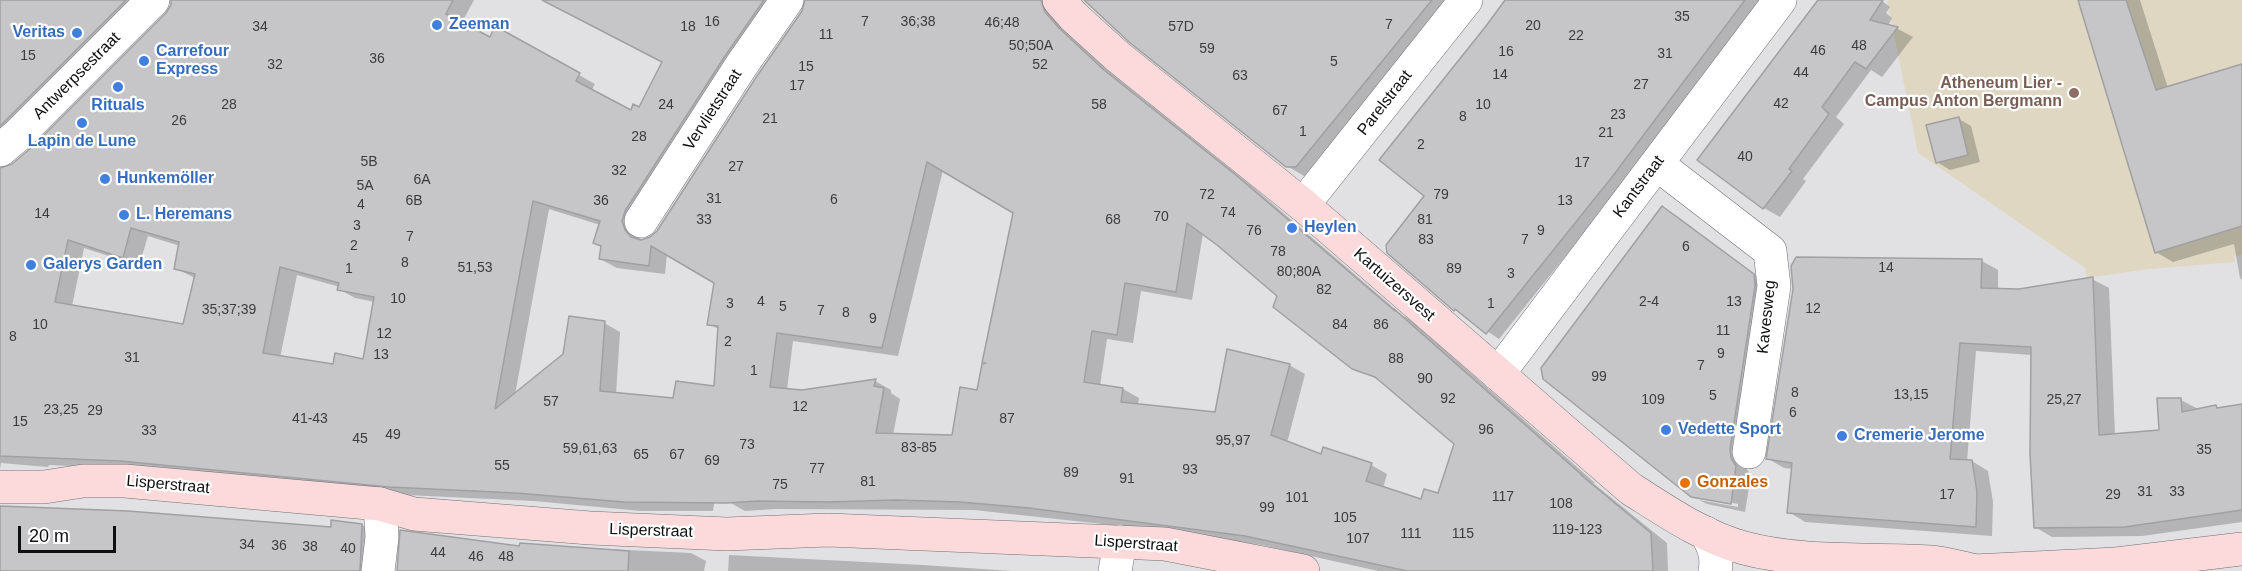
<!DOCTYPE html>
<html>
<head>
<meta charset="utf-8">
<style>
  body { margin:0 }
  #map { position:relative; width:2242px; height:571px; overflow:hidden; background:#e1e1e4; font-family:Helvetica,sans-serif }
  canvas { display:block }
  .scale { position:absolute; left:18px; top:526px; width:98px; height:27px; box-sizing:border-box; border:3px solid #0e0f10; border-top:0; padding-left:8px; font-size:18px; line-height:21px; white-space:nowrap; color:#0e0f10; -webkit-text-stroke:4px #fff; paint-order:stroke }
</style>
</head>
<body>
<div id="map">
<canvas width="2242" height="571"></canvas>
<div class="scale">20 m</div>
</div>
<script>
const context = document.querySelector('canvas').getContext('2d');
context.lineJoin = 'round';
function fill(path, color) { context.fillStyle = color; context.fill(path, 'evenodd'); }
function trace(path, color, width, dash) { context.strokeStyle = color; context.lineWidth = width; context.lineCap = dash ? 'butt' : 'round'; context.setLineDash(dash || []); context.stroke(path); }
function write(font, color, halo, rows, align = 'center') {
  context.font = font + ' Helvetica,sans-serif'; context.lineWidth = 4.5; context.setLineDash([]); context.textBaseline = 'middle'; context.strokeStyle = halo; context.fillStyle = color; for (const [text, x, y, turn = 0] of rows) {
    context.save(); context.translate(x, y); context.rotate((+turn || 0) * Math.PI / 180); context.textAlign = isNaN(turn) ? turn : align; if (halo) context.strokeText(text, 0, 0); context.fillText(text, 0, 0); context.restore();
  }
}
const education = new Path2D(`
  M1887 0H2242V255L2234 256 2235 262 2148 269 2087 278 2085 268 1918 153Z`);
const shadow = new Path2D(`
  M0 0H151L0 150Z
  M173 0H474L461 24 491 39 496 28 595 84 591 91 632 112 640 109 664 62 543 0H787L638 231 641 241 651 239 658 232 804 11 807 0H1059L1075 39 1121 81 1253 187 1402 315 1411 320 1595 483H1593L1667 543 1668 571H1378L1262 545 1121 526 974 510 775 509 745 511 729 502 715 497 713 511H641L534 501 406 495 138 469 49 465 48 467 1 463 0 469V169L4 170 31 150 167 14 172 6ZM943 170 1015 213 984 362 988 364 978 392 953 437 893 435 900 399 891 393V390L875 381 802 391 787 390 793 341 898 356ZM549 209 600 225 595 243 603 247 600 259 617 268 665 274 667 254 716 283 709 324 720 330 715 388 674 400 616 394 620 332 604 323 515 395ZM1203 233 1279 296 1353 367 1383 382 1455 443 1439 495 1422 501 1383 488 1387 474 1371 465 1322 456 1287 443 1305 374 1289 365 1216 414 1138 405 1139 398 1123 389 1100 386 1107 339 1133 343 1141 291 1192 300ZM148 236 180 246 175 268 195 278 184 326 72 306 84 248 139 266ZM297 275 340 287 339 289 355 298 375 302 365 361 334 366 280 358Z
  M1087 0H1454L1313 176H1304L1287 166Z
  M1508 0H1761L1624 183 1499 339 1455 310 1388 252 1426 196Z
  M1819 0H1881L1890 7 1886 13 1892 18 1888 26 1898 29 1913 37 1882 77 1871 70 1836 117 1844 124 1803 179 1806 181 1780 217 1764 208 1699 160Z
  M2080 0H2140L2168 88 2242 65V280L2240 278 2234 244 2173 262 2156 252Z
  M1959 119 1971 126 1980 162 1950 170 1937 162Z
  M1662 208 1677 216 1768 284 1746 468 1751 475 1745 512 1707 504 1699 500 1738 507V504L1692 495Z
  M1982 261 1998 270V290L2019 291 2092 279 2109 288 2115 435 2160 431 2181 400 2198 409 2242 406V522L2142 536 2052 537 2035 527 2032 355 1976 351 1967 461H1972L1988 471 1993 502 1992 536 1805 522 1789 512 1793 469 1784 468 1767 458Z
  M0 507 332 528 362 525 377 534 376 571H0Z
  M521 545 691 553 706 561 704 571H398L521 547Z
  M729 555 923 565 1012 571H728Z`);
const building = new Path2D(`
  M0 0H126L0 126Z
  M171 0H453L446 14 490 37 495 26 580 73 576 81 631 110 633 104 639 107 662 62 542 0H764L725 56 625 211 622 221 625 230 631 237 641 240 650 237 657 231 757 76 802 11 805 0H1041L1045 12 1059 28 1104 70 1237 176 1395 311 1394 309 1583 476 1581 475 1651 533 1653 571H1407L1245 536 1029 508 960 502 896 500 827 502 758 501 726 503 624 502 516 493 389 487 120 461 0 456V168L12 164 31 148 166 13 171 5ZM927 162 1013 213 982 363H986L982 364 977 390 960 387 952 435 876 433 884 388 874 386 876 379 802 390 770 387 777 333 882 348ZM533 201 600 221 593 243 601 246 599 259 649 266 651 246 714 283 707 325 718 326 714 386 676 381 673 398 600 391 605 321 569 316 563 354 495 409ZM1187 223 1217 245 1277 296 1273 307 1352 369 1375 377 1454 444 1438 493 1424 489 1421 499 1366 481 1372 463 1323 447 1321 454 1271 435 1290 364 1227 349 1215 412 1121 402 1123 388 1084 382 1092 331 1117 335 1125 283 1176 292ZM131 228 179 242 174 269 195 274 183 324 55 302 68 240 123 258ZM280 267 339 283 337 290 374 297 363 359 335 353 333 364 263 353Z
  M1084 0H1432L1296 167H1286L1129 42Z
  M1505 0H1745L1612 177 1486 334 1455 309 1454 311 1387 253 1386 245 1424 196 1379 160 1486 26Z
  M1818 0H1883L1870 20 1898 27 1866 69 1855 62 1822 107 1829 114 1789 169 1792 171 1763 209 1697 160Z
  M2078 0H2126L2156 90 2242 64V226L2155 253Z
  M1959 117 1968 155 1936 163 1926 125Z
  M1662 206 1754 274 1755 286 1730 449 1731 458 1736 466 1731 504 1691 497 1543 379 1541 368Z
  M1796 257 1982 259 1981 288 2019 289 2093 277 2099 435 2159 430 2157 398H2181L2182 412 2216 405 2217 408 2242 404V510L2125 527 2034 528 2030 454 2031 347 1960 343 1950 459 1972 460 1977 492 1976 527 1787 513 1792 463 1766 459 1793 289 1791 266Z
  M0 506 128 511 331 527V520L362 524 360 571H0Z
  M400 530 519 546 520 543 629 551 628 571H397Z`);
const street = new Path2D(`
  M0 150 18 135 153 0
  M1657 164 1770 251 1774 286 1749 452
  M1303 205 1466 0
  M641 221 741 66 787 0
  M1498 374 1780 0
  M1706 533C1713 545 1718 556 1715 571
  M378 571 382 537 380 504
  M1115 571 1120 542`);
const secondary = new Path2D(`
  M1059 0 1073 16 1117 56 1303 205 1631 489C1666 511 1703 537 1744 548 1804 564 1870 558 1931 562 1946 563 1961 568 1976 571
  M0 487H44L83 481H125L380 504 414 514 590 528 727 534 828 530 1165 544 1303 571
  M1974 571 2116 564 2242 549`);
const markers = [
  [437,25,6,"#3f7fe0"],
  [77,33,6,"#3f7fe0"],
  [144,61,6,"#3f7fe0"],
  [118,87,6,"#3f7fe0"],
  [2074,93,6,"#8d6e63"],
  [82,123,6,"#3f7fe0"],
  [105,179,6,"#3f7fe0"],
  [124,215,6,"#3f7fe0"],
  [1292,228,6,"#3f7fe0"],
  [31,265,6,"#3f7fe0"],
  [1666,430,6,"#3f7fe0"],
  [1842,436,6,"#3f7fe0"],
  [1685,483,6,"#e8710a"]
];
const numberNames = [
  ["35",1682,17],
  ["16",712,22],
  ["7",865,22],
  ["36;38",918,22],
  ["46;48",1002,23],
  ["7",1389,25],
  ["20",1533,26],
  ["34",260,27],
  ["18",688,27],
  ["57D",1181,27],
  ["11",826,35],
  ["22",1576,36],
  ["50;50A",1031,46],
  ["48",1859,46],
  ["59",1207,49],
  ["46",1818,51],
  ["16",1506,52],
  ["31",1665,54],
  ["15",28,56],
  ["36",377,59],
  ["5",1334,62],
  ["32",275,65],
  ["52",1040,65],
  ["15",806,67],
  ["44",1801,73],
  ["14",1500,75],
  ["63",1240,76],
  ["27",1641,85],
  ["17",797,86],
  ["42",1781,104],
  ["28",229,105],
  ["24",666,105],
  ["58",1099,105],
  ["10",1483,105],
  ["67",1280,111],
  ["23",1618,115],
  ["8",1463,117],
  ["21",770,119],
  ["26",179,121],
  ["1",1303,132],
  ["21",1606,133],
  ["28",639,137],
  ["2",1421,145],
  ["40",1745,157],
  ["5B",369,162],
  ["17",1582,163],
  ["27",736,167],
  ["32",619,171],
  ["6A",422,180],
  ["5A",365,186],
  ["72",1207,195],
  ["79",1441,195],
  ["31",714,199],
  ["6",834,200],
  ["6B",414,201],
  ["36",601,201],
  ["13",1565,201],
  ["4",361,205],
  ["74",1228,213],
  ["14",42,214],
  ["70",1161,217],
  ["33",704,220],
  ["68",1113,220],
  ["81",1425,220],
  ["3",357,226],
  ["76",1254,231],
  ["9",1541,231],
  ["7",410,237],
  ["83",1426,240],
  ["7",1525,240],
  ["2",354,246],
  ["6",1686,247],
  ["78",1278,252],
  ["8",405,263],
  ["51,53",475,268],
  ["14",1886,268],
  ["1",349,269],
  ["89",1454,269],
  ["80;80A",1299,272],
  ["3",1511,274],
  ["82",1324,290],
  ["10",398,299],
  ["4",761,302],
  ["2-4",1649,302],
  ["13",1734,302],
  ["3",730,304],
  ["1",1491,304],
  ["5",783,307],
  ["12",1813,309],
  ["35;37;39",229,310],
  ["7",821,311],
  ["8",846,313],
  ["9",873,319],
  ["10",40,325],
  ["84",1340,325],
  ["86",1381,325],
  ["11",1723,331],
  ["12",384,334],
  ["8",13,337],
  ["2",728,342],
  ["9",1721,354],
  ["13",381,355],
  ["31",132,358],
  ["88",1396,359],
  ["7",1701,366],
  ["1",754,371],
  ["99",1599,377],
  ["90",1425,379],
  ["8",1795,393],
  ["13,15",1911,395],
  ["5",1713,396],
  ["92",1448,399],
  ["109",1653,400],
  ["25,27",2064,400],
  ["57",551,402],
  ["12",800,407],
  ["23,25",61,410],
  ["29",95,411],
  ["6",1793,413],
  ["41-43",310,419],
  ["87",1007,419],
  ["15",20,422],
  ["96",1486,430],
  ["33",149,431],
  ["49",393,435],
  ["45",360,439],
  ["95,97",1233,441],
  ["73",747,445],
  ["83-85",919,448],
  ["59,61,63",590,449],
  ["35",2204,450],
  ["65",641,455],
  ["67",677,455],
  ["69",712,461],
  ["55",502,466],
  ["77",817,469],
  ["93",1190,470],
  ["89",1071,473],
  ["91",1127,479],
  ["81",868,482],
  ["75",780,485],
  ["31",2145,492],
  ["33",2177,492],
  ["17",1947,495],
  ["29",2113,495],
  ["117",1503,497],
  ["101",1297,498],
  ["108",1561,504],
  ["99",1267,508],
  ["105",1345,518],
  ["119-123",1577,530],
  ["111",1411,534],
  ["115",1463,534],
  ["107",1358,539],
  ["34",247,545],
  ["36",279,546],
  ["38",310,547],
  ["40",348,549],
  ["44",438,553],
  ["46",476,557],
  ["48",506,557]
];
const shopNames = [
  ["Zeeman",449,25],
  ["Veritas",65,33,"right"],
  ["Carrefour",156,52],
  ["Express",156,70],
  ["Rituals",118,106,"center"],
  ["Lapin de Lune",82,142,"center"],
  ["Hunkemöller",117,179],
  ["L. Heremans",136,215],
  ["Heylen",1304,228],
  ["Galerys Garden",43,265],
  ["Vedette Sport",1678,430],
  ["Cremerie Jerome",1854,436]
];
const streetNames = [
  ["Antwerpsestraat",77,76,-45],
  ["Parelstraat",1385,103,-52],
  ["Vervlietstraat",713,110,-57],
  ["Kantstraat",1639,187,-53],
  ["Kartuizersvest",1394,285,41],
  ["Kavesweg",1767,317,-84],
  ["Lisperstraat",168,485,5],
  ["Lisperstraat",651,531,2],
  ["Lisperstraat",1136,544,4]
];
const educationNames = [
  ["Atheneum Lier -",2062,84],
  ["Campus Anton Bergmann",2062,102]
];
const foodNames = [
  ["Gonzales",1697,483]
];
fill(education, '#dfd7c2');
fill(shadow, '#0003');
fill(building, '#c6c5c8');
trace(building, '#a0a0a2', 1.5);
trace(street, '#6f7073', 34);
trace(secondary, '#6f7073', 34);
trace(street, '#fff', 33);
trace(secondary, '#fcdadb', 33);
for (const [x, y, r, color] of markers) { const dot = new Path2D(); dot.arc(x, y, r, 0, 2 * Math.PI); context.fillStyle = color; context.fill(dot); trace(dot, '#fff', 2); }
write('14px', '#3c3c3e', null, numberNames);
write('bold 16px', '#366cbe', '#fff', shopNames, 'left');
write('16px', '#0e0f10', '#fff', streetNames);
write('bold 16px', '#785e54', '#fff', educationNames, 'right');
write('bold 16px', '#c56008', '#fff', foodNames, 'left');
</script>
</body>
</html>
